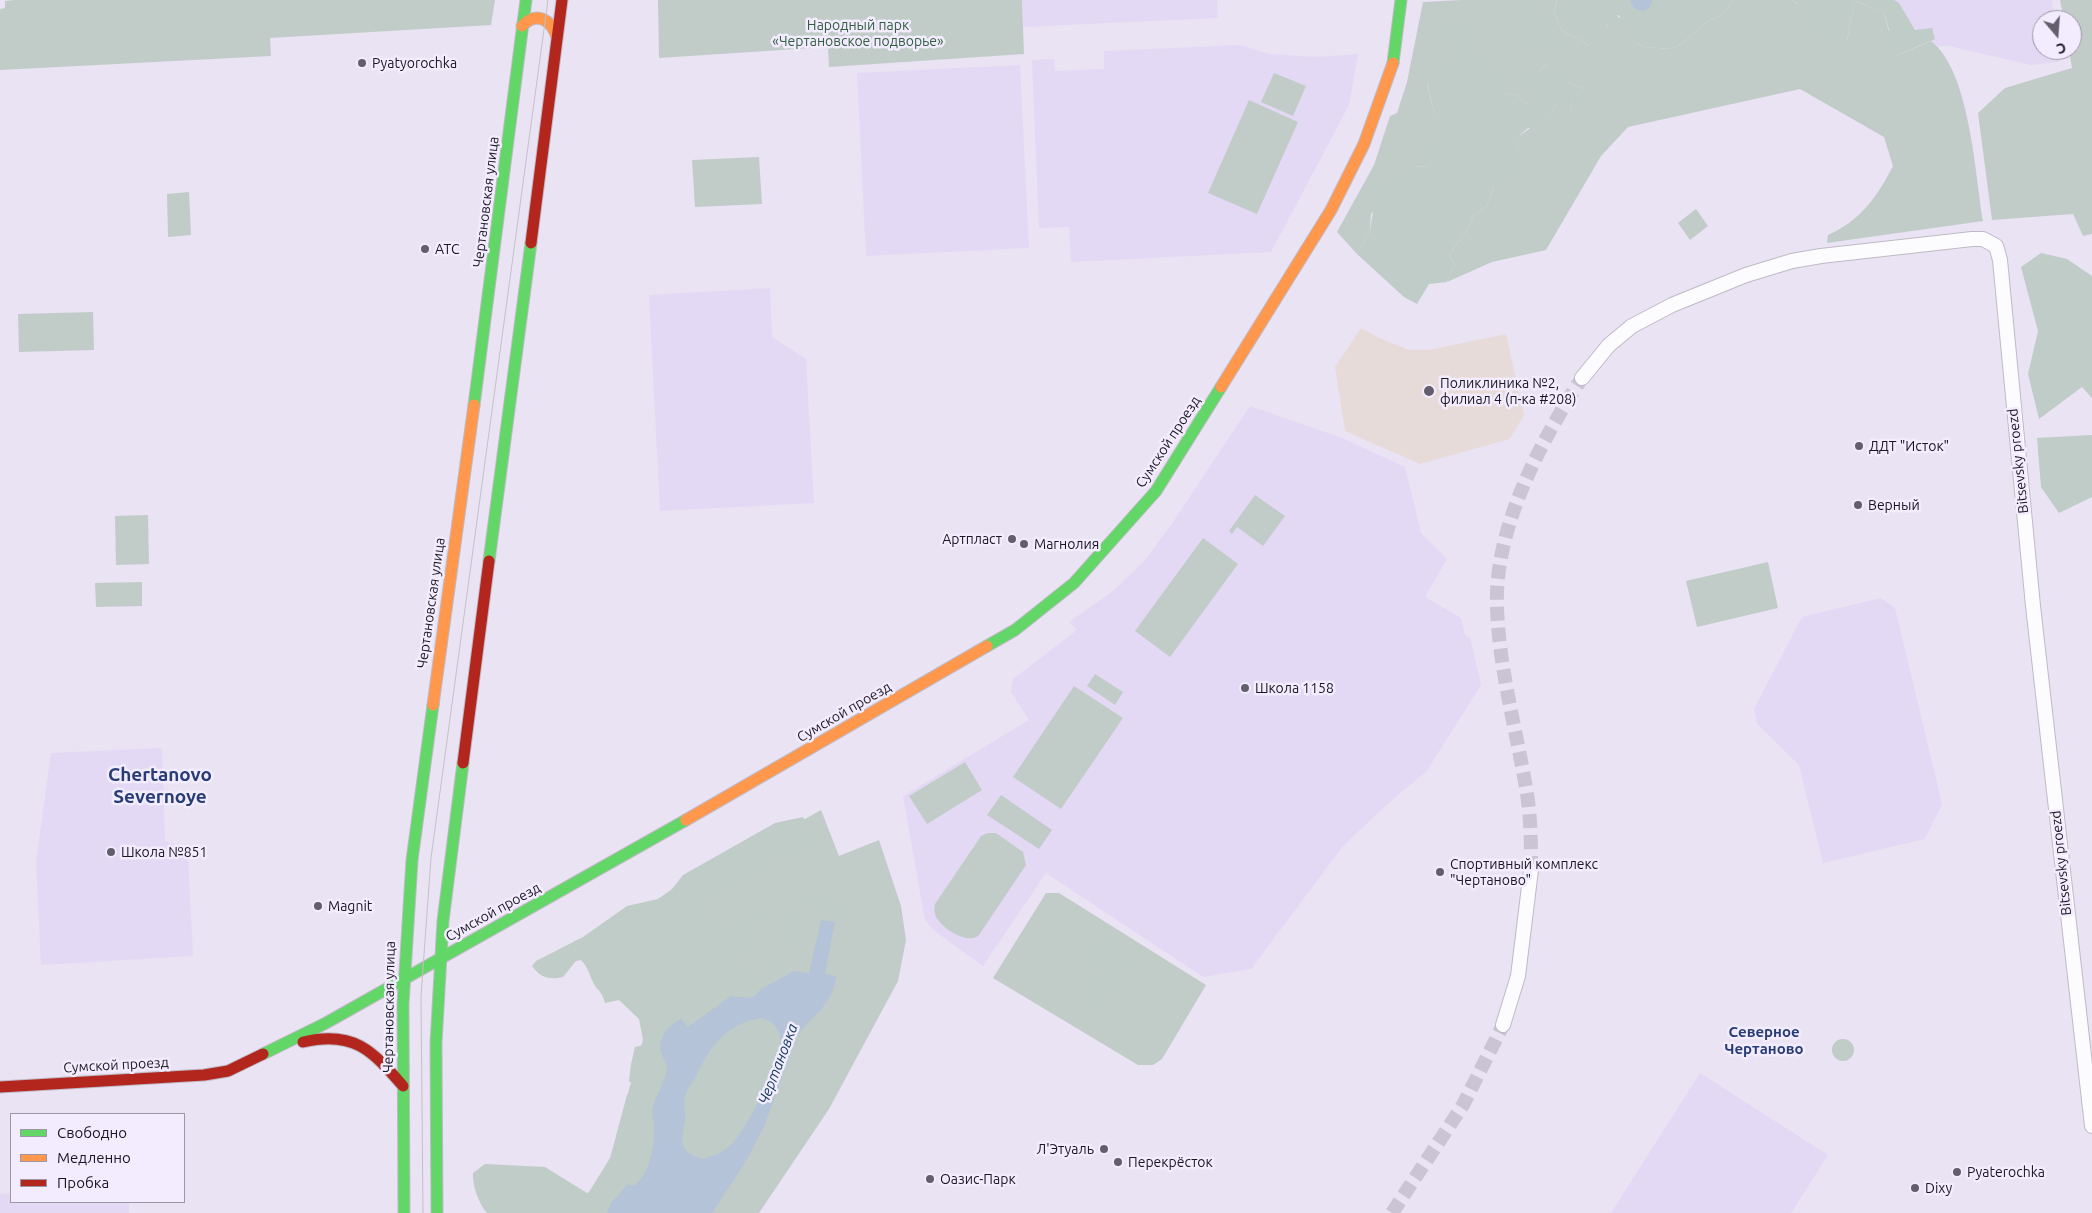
<!DOCTYPE html>
<html>
<head>
<meta charset="utf-8">
<style>
  body { margin:0 }
  #map { position:relative; width:2092px; height:1213px; overflow:hidden; background:#e9e3f3; font-family:Ubuntu,sans-serif }
  canvas { display:block }
  .legend { position:absolute; left:10px; top:1113px; width:175px; height:90px; box-sizing:border-box; background:#f2ecfe; border:1px solid #9c97a6; margin:0; padding:6px 9px; list-style:none; font-size:15px; color:#1b1722 }
  .legend li { display:flex; align-items:center; gap:10px; height:25px }
  .legend b { width:25px; border:1px solid #9c97a6 }
  .north { position:absolute; left:2032px; top:10px; width:50px; height:50px; box-sizing:border-box; background:#f2ecfe; border:1px solid #9c97a6; border-radius:50%; rotate:162deg; font-size:14px; font-weight:700; line-height:20px; text-align:center; color:#1b1722 }
  .north::after { content:''; display:block; margin:auto; width:18px; height:22px; background:#635e6b; clip-path:polygon(50% 0,100% 100%,50% 72%,0 100%) }
</style>
</head>
<body>
<div id="map">
<canvas width="2092" height="1213"></canvas>
<ul class="legend">
<li><b style="height:6px;background:#63d668"></b>Свободно</li>
<li><b style="height:6px;background:#ff974d"></b>Медленно</li>
<li><b style="height:6px;background:#b3261e"></b>Пробка</li>
</ul>
<div class="north">С</div>
</div>
<script>
const context = document.querySelector('canvas').getContext('2d');
context.lineJoin = 'round';
function fill(path, color) { context.fillStyle = color; context.fill(path, 'evenodd'); }
function trace(path, color, width, dash) { context.strokeStyle = color; context.lineWidth = width; context.lineCap = dash ? 'butt' : 'round'; context.setLineDash(dash || []); context.stroke(path); }
function write(font, color, halo, rows, align = 'center') {
  context.font = font + ' Ubuntu,sans-serif'; context.lineWidth = 5; context.setLineDash([]); context.textBaseline = 'middle'; context.strokeStyle = halo; context.fillStyle = color; for (const [text, x, y, turn = 0] of rows) {
    context.save(); context.translate(x, y); context.rotate((+turn || 0) * Math.PI / 180); context.textAlign = isNaN(turn) ? turn : align; if (halo) context.strokeText(text, 0, 0); context.fillText(text, 0, 0); context.restore();
  }
}
const built = new Path2D(`
  M1022 0H1217L1218 18 1023 27Z
  M1876 0H2052L2054 20H2042V50H2057L2059 62 2031 65 1949 46H1938Z
  M1240 45 1269 54 1315 57 1358 54 1349 105 1271 252 1071 262 1069 227 1039 228 1032 60 1054 59 1055 71 1104 69V51Z
  M1020 65 1029 248 866 256 857 73Z
  M770 288 772 337 806 359 814 503 660 511 649 295Z
  M1250 406 1342 438 1405 467 1421 533 1447 559 1425 597 1461 618 1465 635 1470 638 1481 685 1426 772 1393 799 1343 846 1251 969 1203 977 1046 873 983 966 932 929 925 920 903 796 1029 720 1011 692 1013 679 1077 630 1069 622 1113 591 1146 559 1171 525Z
  M1881 598 1895 608 1942 804 1925 839 1823 863 1799 765 1758 725 1754 709 1802 617Z
  M162 748 165 841 179 846 188 857 193 956 41 965 36 862 51 753Z
  M1700 1073 1828 1155 1791 1213H1611Z
  M11 1193V1202H129V1213H0V1194Z`);
const medical = new Path2D(`
  M1361 328 1381 339 1410 350H1429L1506 334 1524 415 1510 439 1420 464 1345 431 1335 367Z`);
const green = new Path2D(`
  M14 0H495L491 25 270 38 271 56 0 70V9L5 8V1Z
  M658 0H1022L1024 54 829 67 828 47 659 58Z
  M1461 0H1557L1554 12 1562 31 1581 40 1589 46 1617 15 1637 44 1645 47 1672 49 1684 42 1706 22 1724 14 1733 0H1792L1847 40 1855 1 1884 12 1895 56 1931 41C1970 71 1975 174 1983 221L1827 243 1828 235C1860 221 1877 197 1893 166L1884 137 1800 89 1628 127 1601 156 1546 250 1492 262 1447 282 1455 264 1449 255 1467 230 1474 215 1486 207 1494 188 1518 156 1519 136 1549 115 1558 102H1573L1569 115 1584 89 1567 82 1546 64 1538 73 1527 104 1518 96 1506 93C1499 73 1475 62 1469 42 1468 36 1468 29 1468 22L1458 58 1427 83 1433 109 1448 129 1432 166 1412 167 1371 214 1370 231 1357 254 1337 232 1374 165 1390 116 1397 113 1407 82 1423 2Z
  M2060 0H2092V234L2083 236 2073 214 1992 220 1978 113 2005 88 2072 68 2069 50H2072V20H2064Z
  M1274 73 1306 86 1293 116 1261 102Z
  M1249 100 1298 122 1257 214 1208 193Z
  M759 157 762 204 695 207 692 160Z
  M189 192 191 235 168 237 167 194Z
  M1696 209 1708 226 1690 240 1678 223Z
  M93 312 94 350 19 352 18 314Z
  M1255 495 1285 516 1263 546 1237 527 1232 534 1229 531Z
  M148 515 149 564 116 565 115 516Z
  M1203 538 1238 564 1170 657 1135 631Z
  M1768 562 1778 608 1697 627 1686 581Z
  M142 582V606L96 607 95 583Z
  M1095 674 1123 692 1115 705 1087 686Z
  M1074 686 1123 718 1061 809 1013 777Z
  M965 762 982 790 927 824 909 796Z
  M1001 795 1052 830 1039 849 987 815Z
  M821 810 839 856 879 840 901 906 906 940 898 981 829 1109 759 1213H586L589 1192 610 1158 647 1025 597 937Z
  M988 833H996L1023 852 1026 865 979 935C969 945 945 930 938 920 934 915 934 909 935 904L981 836Z
  M1046 893H1059L1206 985 1162 1059 1153 1065H1138L993 978Z
  M1832 1050a11 11 0 1 1 22 0a11 11 0 1 1-22 0Z`);
const forest = new Path2D(`
  M1519 0H1532L1567 48 1559 55 1523 49 1516 5Z
  M1557 0H1733L1724 14 1706 22 1684 42 1672 49 1645 47 1637 44 1618 22 1620 16 1617 15 1612 23 1607 25 1601 42 1589 46 1581 40 1562 31 1554 12Z
  M1792 0H1894L1899 3 1915 30 1932 28 1935 39 1895 56 1884 35 1889 30 1884 12 1855 1 1847 40 1801 33 1798 4Z
  M1459 15 1468 22C1469 59 1480 51 1498 75 1502 80 1504 87 1506 93L1518 96 1527 104 1529 96 1520 83 1522 72 1538 73 1546 64H1553L1567 82 1584 89 1586 103 1578 114 1569 115 1573 102H1558L1539 130 1528 128 1519 136 1518 179 1494 188 1486 207 1474 215 1467 230 1449 255 1455 264 1447 282 1429 284 1417 304 1404 297 1357 254 1370 231 1376 191 1392 175 1412 167 1431 166 1425 149 1433 136 1447 129 1433 109 1427 82 1457 58 1443 39 1446 23Z
  M2041 253 2067 259 2092 276V398L2082 387 2039 419 2028 374 2038 331 2021 267Z
  M2092 435V497L2059 513 2041 487 2037 438Z
  M803 817 806 823 793 834V838L803 836 808 831 814 833 820 842 818 847C799 862 788 854 767 858L766 863 771 865 769 869 758 872 750 883C728 883 720 895 704 907L702 912 707 924 716 919 732 931 750 912 770 909 773 915 770 921 764 922 753 919C758 935 746 947 741 962 751 971 758 974 770 969 776 958 775 945 779 934 784 919 797 901 807 889 821 890 845 897 848 913L837 921 831 920 818 907 809 910 805 907 801 908 805 925 800 930 790 966 791 971 761 989 756 996 748 998 731 996 726 999 718 1008 688 1027 671 1024C664 1031 659 1043 661 1053 662 1059 667 1062 666 1068 665 1088 647 1104 655 1125 651 1144 653 1165 640 1181 629 1194 613 1196 607 1213H487C479 1204 472 1185 473 1173L485 1164 545 1167 587 1193 594 1190 610 1166 615 1154 616 1136 627 1095 640 1084H633L629 1081 631 1064 635 1047 644 1045 639 1019 619 1000 605 1003C602 990 597 991 593 982 589 974 588 967 581 960L576 961 563 977C549 980 541 978 532 966L536 961 583 937 627 906 658 899 672 889 683 875 775 823Z
  M1112 935 1119 938 1115 956 1125 957 1133 962V965L1128 966V974L1120 979 1118 990 1108 995 1112 999 1109 1011 1100 1009 1097 1014H1092C1082 1001 1089 983 1095 969L1088 958 1094 945Z
  M761 1018C771 1020 780 1027 780 1038 781 1065 734 1171 698 1158 679 1151 682 1138 685 1121 686 1113 683 1106 685 1098 686 1090 691 1086 695 1079 698 1073 699 1067 702 1061 715 1037 734 1022 761 1018Z`);
const water = new Path2D(`
  M821 920 835 922 825 974 836 976C832 1009 811 1014 796 1038L764 1127 745 1163 712 1213H607L611 1203 628 1184 634 1186C651 1172 654 1147 654 1126 654 1120 651 1114 653 1107 656 1093 666 1082 667 1067 667 1062 663 1058 661 1053 657 1037 669 1025 681 1019L688 1027 731 996 748 998 755 996 761 989 794 971 809 973ZM761 1018C770 1020 777 1025 780 1035 785 1057 746 1131 730 1146 722 1153 711 1157 702 1159 677 1151 682 1142 685 1120 686 1112 683 1105 685 1097 687 1088 692 1084 696 1077 710 1046 726 1024 761 1018Z`);
const river = new Path2D(`
  M1641 0H1642`);
const streetTunnel = new Path2D(`
  M1531 870C1531 845 1531 819 1527 794 1517 732 1499 670 1497 607 1494 529 1540 442 1582 378
  M1392 1213 1463 1105 1503 1025`);
const street = new Path2D(`
  M1582 378 1609 345 1632 326 1672 305 1746 275 1792 261 1821 256 1972 239H1983L1996 246 2000 260 2033 606 2092 1126
  M1503 1025 1518 976 1531 870`);
const fast = new Path2D(`
  M1393 63 1401 0
  M474 405 526 0
  M489 561 531 243
  M987 646 1015 630 1074 583 1156 491 1221 387
  M263 1054 326 1023 686 820
  M404 1213 403 1004 412 860 433 705
  M437 1213 436 1043 443 921 463 763`);
const slow = new Path2D(`
  M522 26C536 11 551 19 557 37
  M1221 387 1331 210 1364 144 1393 63
  M433 705 474 405
  M686 820 987 646`);
const jam = new Path2D(`
  M531 243 562 0
  M463 763 489 561
  M303 1042C353 1030 372 1050 403 1086
  M0 1087 204 1075 228 1071 263 1054`);
const tram = new Path2D(`
  M423 1213 421 996 431 858 548 0`);
const markers = [
  [362,63,5,"#635e6b"],
  [425,249,5,"#635e6b"],
  [1429,391,6,"#635e6b"],
  [1859,446,5,"#635e6b"],
  [1858,505,5,"#635e6b"],
  [1012,539,5,"#635e6b"],
  [1024,544,5,"#635e6b"],
  [1245,688,5,"#635e6b"],
  [111,852,5,"#635e6b"],
  [1440,872,5,"#635e6b"],
  [318,906,5,"#635e6b"],
  [1104,1149,5,"#635e6b"],
  [1118,1162,5,"#635e6b"],
  [1957,1172,5,"#635e6b"],
  [930,1179,5,"#635e6b"],
  [1915,1188,5,"#635e6b"]
];
const parkNames = [
  ["Народный парк",858,25],
  ["«Чертановское подворье»",858,41]
];
const poiNames = [
  ["Pyatyorochka",372,63],
  ["АТС",435,249],
  ["Поликлиника №2,",1440,383],
  ["филиал 4 (п-ка #208)",1440,399],
  ["ДДТ \"Исток\"",1869,446],
  ["Верный",1868,505],
  ["Артпласт",1002,539,"right"],
  ["Магнолия",1034,544],
  ["Школа 1158",1255,688],
  ["Школа №851",121,852],
  ["Спортивный комплекс",1450,864],
  ["\"Чертаново\"",1450,880],
  ["Magnit",328,906],
  ["Л'Этуаль",1094,1149,"right"],
  ["Перекрёсток",1128,1162],
  ["Pyaterochka",1967,1172],
  ["Оазис-Парк",940,1179],
  ["Dixy",1925,1188]
];
const streetNames = [
  ["Чертановская улица",486,202,-83],
  ["Сумской проезд",1168,442,-57],
  ["Bitsevsky proezd",2018,461,-96],
  ["Чертановская улица",431,603,-82],
  ["Сумской проезд",844,712,-30],
  ["Bitsevsky proezd",2061,863,-96],
  ["Сумской проезд",493,912,-29],
  ["Чертановская улица",389,1007,-89],
  ["Сумской проезд",116,1065,-3]
];
const neighbourhoodNames = [
  ["Северное",1764,1032],
  ["Чертаново",1764,1049]
];
const waterNames = [
  ["Чертановка",778,1064,-69]
];
const districtNames = [
  ["Chertanovo",160,775],
  ["Severnoye",160,797]
];
fill(built, '#e3d9f4');
fill(medical, '#e7dbd9');
fill(green, '#c1ccc9');
fill(forest, '#c0ccc8');
fill(water, '#b4c3d7');
trace(river, '#b4c3d7', 21);
trace(streetTunnel, '#cac4d4', 14, [14, 7]);
trace(street, '#bfbac6', 16);
trace(fast, '#bfbac6', 13);
trace(slow, '#bfbac6', 13);
trace(jam, '#bfbac6', 13);
trace(street, '#fcfbfd', 14);
trace(fast, '#63d668', 11);
trace(slow, '#ff974d', 11);
trace(jam, '#b3261e', 11);
trace(tram, '#c3c1c6', 1);
for (const [x, y, r, color] of markers) { const dot = new Path2D(); dot.arc(x, y, r, 0, 2 * Math.PI); context.fillStyle = color; context.fill(dot); trace(dot, '#f2ecfe', 2); }
write('14px', '#335e3f', '#f2ecfe', parkNames);
write('14px', '#1b1722', '#f2ecfe', poiNames, 'left');
write('14px', '#1b1722', '#f2ecfe', streetNames);
write('bold 15px', '#283d76', '#f2ecfe', neighbourhoodNames);
write('italic 15px', '#103959', '#f2ecfe', waterNames);
write('bold 19px', '#283d76', '#f2ecfe', districtNames);
</script>
</body>
</html>
